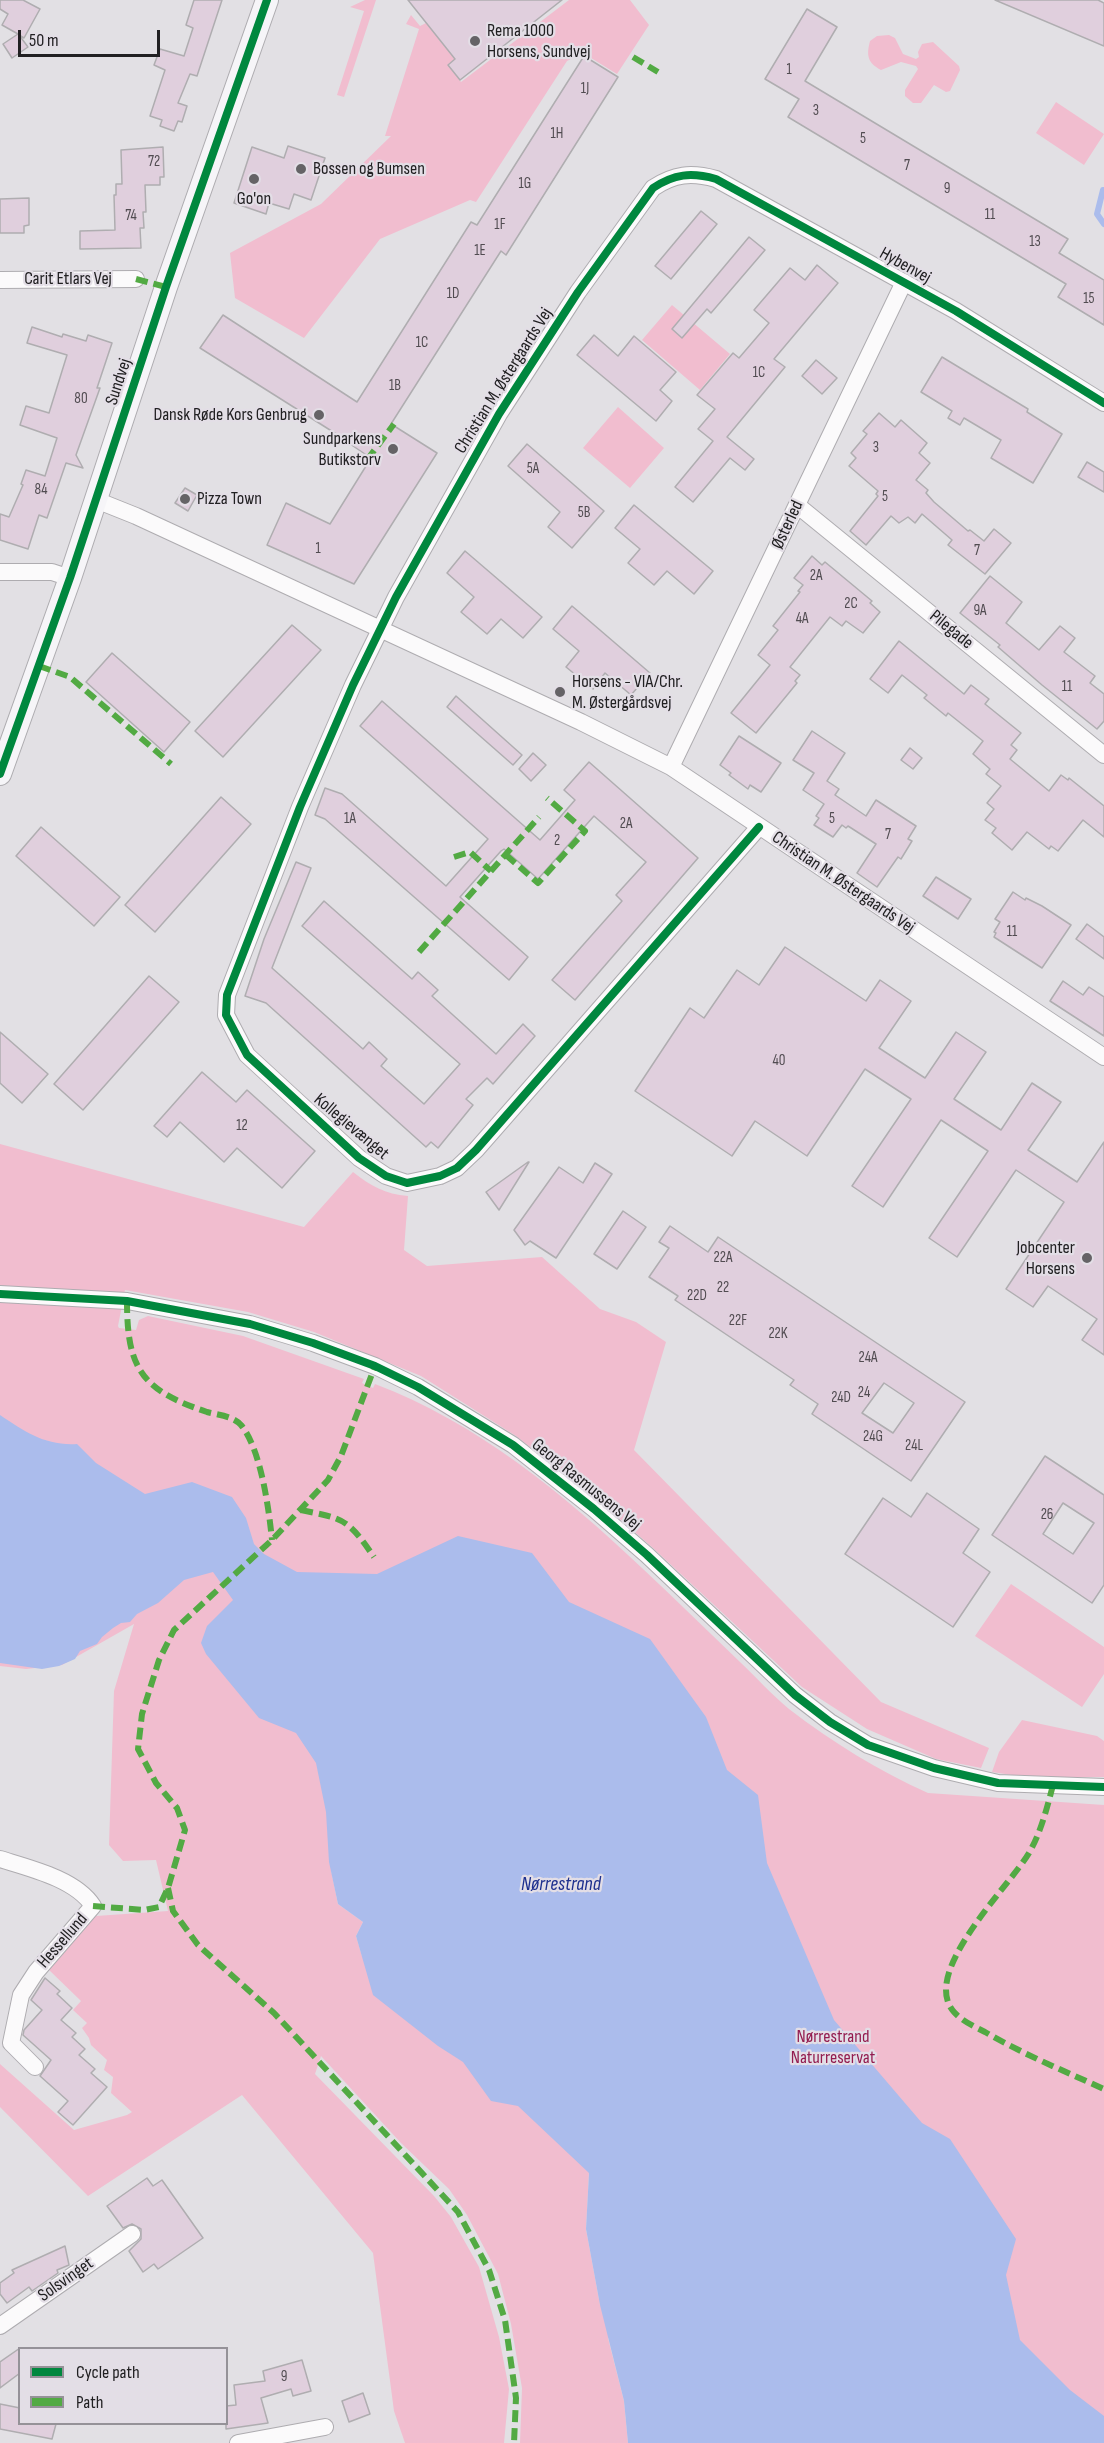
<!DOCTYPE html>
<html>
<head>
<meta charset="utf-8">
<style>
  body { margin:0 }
  #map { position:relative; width:1104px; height:2443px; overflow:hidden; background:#e2e0e4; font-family:"Sofia Sans Condensed",sans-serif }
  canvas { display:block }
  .legend { position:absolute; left:18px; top:2347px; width:210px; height:78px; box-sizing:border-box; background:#e3dee6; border:2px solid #959298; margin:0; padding:8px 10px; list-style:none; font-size:18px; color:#212022 }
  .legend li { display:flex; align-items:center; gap:12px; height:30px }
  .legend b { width:30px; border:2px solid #959298 }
  .scale { position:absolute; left:18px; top:30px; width:142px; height:27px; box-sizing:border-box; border:3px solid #212022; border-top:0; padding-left:8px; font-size:18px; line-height:21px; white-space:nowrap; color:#212022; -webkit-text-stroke:4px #e3dee6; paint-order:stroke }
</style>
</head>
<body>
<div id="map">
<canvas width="1104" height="2443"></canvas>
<ul class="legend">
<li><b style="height:8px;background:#00873e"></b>Cycle path</li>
<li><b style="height:8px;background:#52aa43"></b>Path</li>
</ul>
<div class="scale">50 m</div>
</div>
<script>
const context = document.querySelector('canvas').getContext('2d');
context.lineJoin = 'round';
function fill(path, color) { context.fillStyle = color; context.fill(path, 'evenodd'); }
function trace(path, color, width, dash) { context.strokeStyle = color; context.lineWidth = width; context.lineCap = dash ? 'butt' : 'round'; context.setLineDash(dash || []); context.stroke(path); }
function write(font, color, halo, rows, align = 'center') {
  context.font = font + ' "Sofia Sans Condensed",sans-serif'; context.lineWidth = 4.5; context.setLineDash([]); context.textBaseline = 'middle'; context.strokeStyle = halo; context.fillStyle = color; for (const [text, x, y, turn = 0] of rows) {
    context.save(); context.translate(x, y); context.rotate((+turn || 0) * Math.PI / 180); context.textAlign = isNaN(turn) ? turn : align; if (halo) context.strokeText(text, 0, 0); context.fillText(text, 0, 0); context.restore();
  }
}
const green = new Path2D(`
  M365 0H376L344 97 337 95 364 11 350 7Z
  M569 0H630L649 25 617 74 583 53 567 61 476 202 470 200 380 239 304 338 235 298 230 253 321 204 391 136H385L419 29 406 24 411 15 420 26 426 23 455 59 448 65 461 82Z
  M889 35 895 38 903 54 916 59 919 57 918 52 922 44 933 42 959 66 960 70 950 91 946 92 934 85 921 103H913L905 96V90L918 69 916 66 901 62 881 70C868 63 866 56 870 41L877 36Z
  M1056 102 1104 134 1084 165 1036 133Z
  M672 305 730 354 700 390 642 340Z
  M618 407 664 448 630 488 583 448Z
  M0 1144 304 1227 353 1172C371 1186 385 1194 408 1196L404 1250 427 1266 542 1257 600 1309 636 1322 666 1342 634 1450 881 1702 989 1748 981 1768 936 1759 867 1729 802 1687 653 1548 597 1499 516 1436 421 1376 314 1332 248 1312 125 1290 118 1326 119 1328 136 1330 139 1320 148 1316 243 1336 364 1379 362 1383 373 1388 375 1384C476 1422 564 1494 642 1568 675 1599 707 1630 740 1662 756 1677 772 1695 789 1709 832 1742 879 1771 928 1793L1104 1805V2443L608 2338 624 2401 628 2443H520L522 2388 511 2324 498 2274 467 2215 449 2189 401 2143 321 2056 315 2074 434 2196 451 2217 479 2267 499 2337 509 2389 504 2443H405L394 2411 373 2253 242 2095 88 2196 0 2107V2064L74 2130 127 2115 132 2112 111 2093 113 2077 104 2070 107 2060 91 2045 89 2038 82 2028 87 2023 73 2010 81 2001 47 1968 96 1916 168 1911 156 1860 123 1861 109 1845 114 1691 134 1624 62 1665 26 1669 0 1666ZM331 1870 367 1923 362 1956 356 1936 363 1922 338 1904ZM589 2173 600 2305 586 2229Z
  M1011 1584 1104 1647V1674L1082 1707 975 1636Z
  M1022 1720 1097 1736 1104 1741V1777H1025L992 1772 999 1752Z`);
const water = new Path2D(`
  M0 1415C25 1432 46 1446 77 1444L96 1463 145 1494 192 1482 232 1497 246 1518 254 1544 264 1554 297 1572 377 1574 458 1536 532 1553 569 1602 650 1639 706 1717 727 1770 758 1795 767 1863 834 2020 922 2123 950 2139 1016 2239 1006 2275 1020 2340 1070 2390 1104 2416V2443H628L624 2401 600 2305 586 2229 589 2173 518 2106 491 2101 463 2062 438 2046 373 1995 356 1936 363 1922 338 1904 329 1862 326 1812 316 1763 296 1733 259 1718 206 1654 201 1643 207 1626 233 1600 213 1572 184 1580 158 1603 137 1614 130 1622 121 1623 113 1628 102 1637 97 1644 80 1651 75 1659 59 1666 42 1669 0 1663Z`);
const stream = new Path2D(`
  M1103 190 1097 214 1104 224`);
const building = new Path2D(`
  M0 0H23L40 9 24 38 19 35 28 47 12 58 3 44 18 34 2 25 8 14 0 9Z
  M194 0H222L197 76 190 74 178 103 187 106 182 122 178 121 174 131 160 126 162 120 150 116 165 70 154 65 160 49 184 56 193 28 186 25Z
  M408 0H562L460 80 448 65 455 59Z
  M995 0H1098L1104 3V46Z
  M807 9 837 27 805 81 1068 239 1059 253 1104 280V325L1058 297 1066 284 788 117 799 99 765 79Z
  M584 56 618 77 506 255 501 251 391 424 437 453 354 584 267 545 286 503 330 524 371 458 350 444 349 442 200 348 223 315 357 402 471 222 477 225Z
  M288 146 325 158 311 200 294 194 289 209 269 203 266 214 234 203 252 147 284 158Z
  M163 147 164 177H160V185H145L146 212H143L144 228H140L141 248 80 249V231L115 230 114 195H116V184H122L121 150Z
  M29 198V225L24 226V233H0V199Z
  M701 211 717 224 671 279 655 266Z
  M749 237 765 250 711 313 707 309 682 338 672 329Z
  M817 265 838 283 774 359 785 367 727 437 754 459 745 470 730 458 693 502 675 487 713 441 698 429 715 409 697 395 733 353 739 358 769 323 754 310 790 268 805 280Z
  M32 327 62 337 63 334 86 341 88 335 112 343 97 388H100L76 455 83 468 66 463 47 518 39 515 28 549 0 540V514L9 517 23 485 21 484 26 470 45 476 57 438 20 425 26 406 49 413 67 355 27 343Z
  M594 335 618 356 634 336 676 372 660 390 672 401 656 421 577 355Z
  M942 357 1028 409 1027 412 1062 434 1033 483 991 458 1001 440 964 418 960 425 948 418 952 411 921 392Z
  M816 360 837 378 822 394 802 376Z
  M879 413 895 427 901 420 927 443 919 453 930 463 916 480 928 490 926 493 934 502 968 531 970 530 984 541 994 529 1011 543 985 574 948 545 952 540 922 514 915 523 908 517 899 523 891 516 866 545 850 531 878 496 876 494 878 491 849 466 856 458 851 453 867 434 863 431Z
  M527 444 604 511 572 548 548 527 560 512 508 466Z
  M1087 462 1104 472V492L1078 477Z
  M185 488 197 495 188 511 175 503Z
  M634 505 713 571 694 594 667 571 654 585 628 563 640 549 615 528Z
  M465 551 542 617 523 638 501 619 487 634 461 612 474 597 447 573Z
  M812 556 822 565 825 562 872 601 870 603 880 612 863 633 846 621 842 626 830 617 790 667 800 675 795 681 797 683 756 733 731 713 770 665 758 655 778 630 773 626 800 592 798 591 803 585 794 578Z
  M990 576 1022 602 1006 623 1039 650 1060 626 1075 638 1064 652 1095 676 1090 683 1104 694V721L1097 729 1042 685 998 647 1000 645 960 613Z
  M572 606 650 673 631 695 605 673 593 689 566 667 579 651 553 629Z
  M292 625 321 650 223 757 195 731Z
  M899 641 964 694 971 685 989 699 985 704 1021 733 1011 745 1017 750 1010 759 1049 791 1061 775 1068 780 1069 778 1104 806V837L1083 820 1058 851 1051 846 1049 849 1027 832 1012 850 992 833 996 828 985 820 994 809 987 803 1001 786 986 774 990 769 973 754 983 741 948 713 946 716 924 698 927 695 902 675 888 693 870 679Z
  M112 653 190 722 164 752 86 682Z
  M456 696 522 755 513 765 447 707Z
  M382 701 540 840 575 800 564 790 589 762 698 858 575 1000 552 980 622 901 616 895 646 862 594 816 538 879 504 849 501 851 460 897 528 957 509 980 325 819 315 815 325 788 342 794 446 886 488 839 360 726Z
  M812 731 845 753 827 781 839 789 835 795 866 816 876 800 916 826 908 839 912 841 901 859 898 857 877 887 857 873 876 844 848 826 846 828 842 825 833 837 814 825 819 818 816 816 824 804 803 790 814 773 793 760Z
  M739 736 781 763 761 792 750 785 748 789 729 775 731 773 720 765Z
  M910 748 922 758 913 769 901 760Z
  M533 753 546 765 531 781 519 769Z
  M221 797 251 824 155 932 125 905Z
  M41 827 120 897 94 926 16 856Z
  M296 862 311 868 272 968 363 1049 369 1042 387 1059 381 1066 424 1104 460 1064 302 926 324 901 412 979 418 972 438 990 432 996 496 1054 523 1024 535 1036 493 1084 487 1078 466 1099 473 1105 438 1148 431 1142 426 1147 266 1003 245 996 264 939Z
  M936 877 971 899 958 919 923 896Z
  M1013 892 1025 900 1026 898 1042 906 1071 925 1042 968 994 937 996 933 994 932 1000 922 995 919Z
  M1087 924 1104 937V959L1076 939Z
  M785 947 866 1001 880 980 911 1001 879 1048 925 1078 956 1032 986 1052 954 1099 1001 1130 1032 1083 1061 1102 1028 1150 1077 1182 1104 1142V1355L1082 1340 1097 1319 1048 1286 1033 1307 1006 1289 1064 1202 1016 1170 957 1257 929 1238 988 1151 941 1120 883 1207 852 1186 911 1099 865 1069 807 1156 755 1121 732 1156 635 1091 690 1008 704 1018 737 970 759 985Z
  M149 976 179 1002 83 1110 54 1084Z
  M1063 981 1083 995 1089 987 1104 997V1036L1050 1001Z
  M0 1032 48 1074 22 1103 0 1083Z
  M202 1072 236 1102 247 1090 315 1151 282 1188 237 1148 224 1162 180 1122 167 1137 154 1126Z
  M528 1162H529L499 1210 486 1192Z
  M595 1163 612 1174 556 1258 530 1241 525 1245 514 1230 559 1167 583 1183Z
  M623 1211 646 1227 617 1269 594 1254Z
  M670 1226 708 1252 718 1237 965 1402 911 1481 812 1414 818 1404 790 1385 794 1380 675 1300 678 1296 649 1277 669 1248 659 1242ZM884 1383 914 1403 893 1433 862 1413Z
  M1045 1456 1104 1495V1585L1092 1603 992 1535ZM1063 1503 1094 1523 1073 1554 1043 1534Z
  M927 1493 979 1529 963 1553 990 1572 953 1627 845 1554 883 1498 911 1517Z
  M45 1978 60 1991 57 1994 72 2008 61 2020 76 2033 72 2037 85 2049 79 2055 95 2069 91 2073 107 2087 73 2125 58 2112 68 2101 40 2076 51 2060 23 2035 24 2030 42 2010 31 2000Z
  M147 2178 153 2186 162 2180 203 2238 158 2269 154 2264 143 2272 129 2251 141 2239V2229L132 2224 123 2228 107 2206Z
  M65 2246 69 2265 57 2270 58 2273 32 2291 29 2287 7 2303 0 2294V2283L14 2273 12 2270Z
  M20 2348V2373L0 2388V2362Z
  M302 2360 311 2391 293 2396 291 2389 261 2398 268 2423 226 2429V2406L236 2405 234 2385 265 2381 263 2371Z
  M363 2393 370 2414 349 2422 342 2401Z
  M0 2404 20 2408V2424H56L52 2439 0 2429Z`);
const street = new Path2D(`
  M0 280 136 279
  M96 500 136 516 581 722 671 767 1104 1057
  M797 505 1104 755
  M0 572H52L70 578
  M671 767 904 282
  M759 827 476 1150 457 1168 440 1176 407 1183 386 1176 359 1158 247 1055 226 1015 227 995 300 807 353 685 396 597 499 414 578 292 653 188C674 174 691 172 716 179L956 311 1104 403
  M0 1294 127 1301 250 1324 313 1343 375 1366 418 1387 513 1445 594 1509 647 1555 795 1695 830 1722 868 1745 934 1768 998 1783 1104 1787
  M0 1859C29 1868 76 1879 93 1906L36 1972 21 1995 11 2043 35 2067
  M0 2326 132 2234
  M238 2443 325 2427`);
const secondary = new Path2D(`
  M0 774 70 578 166 287 267 0`);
const quiet = new Path2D(`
  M633 57 658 72
  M136 279 166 287
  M367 460 394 424
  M39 666 70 677 171 764
  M506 855 538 883 585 831 547 798
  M454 857 470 852 491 871
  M419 952 539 817
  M127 1301C127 1368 141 1390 207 1412 218 1415 233 1416 241 1425 261 1449 269 1510 272 1540
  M301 1510C345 1519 348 1519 374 1557
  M1053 1785C1047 1808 1041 1832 1029 1853 1009 1887 919 1973 954 2012 962 2021 975 2027 985 2032 1023 2054 1064 2071 1104 2089
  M168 1888 173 1911 198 1945 274 2013 458 2212 489 2270 505 2320 516 2398 514 2443
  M93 1906 144 1910 159 1907 168 1888 185 1830 177 1808 156 1783 138 1749 142 1714 159 1660 174 1630 272 1540 328 1480 341 1456 375 1366`);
const cycleway = new Path2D(`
  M0 774 70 578 166 287 267 0
  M759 827 476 1150 457 1168 440 1176 407 1183 386 1176 359 1158 247 1055 226 1015 227 995 300 807 353 685 396 597 499 414 578 292 653 188C674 174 691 172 716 179L956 311 1104 403
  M0 1294 127 1301 250 1324 313 1343 375 1366 418 1387 513 1445 594 1509 647 1555 795 1695 830 1722 868 1745 934 1768 998 1783 1104 1787`);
const markers = [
  [475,41,6,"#656366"],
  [301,169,6,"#656366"],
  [254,179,6,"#656366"],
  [319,415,6,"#656366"],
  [393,449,6,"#656366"],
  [185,499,6,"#656366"],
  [560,692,6,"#656366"],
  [1087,1258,6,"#656366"]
];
const numberNames = [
  ["1",789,70],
  ["1J",585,89],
  ["3",816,111],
  ["1H",557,134],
  ["5",863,139],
  ["72",154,162],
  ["7",907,166],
  ["1G",525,184],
  ["9",947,189],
  ["11",990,215],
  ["74",131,216],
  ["1F",500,225],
  ["13",1035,242],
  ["1E",480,251],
  ["1D",453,294],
  ["15",1089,299],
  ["1C",422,343],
  ["1C",759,373],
  ["1B",395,386],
  ["80",81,399],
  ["3",876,448],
  ["5A",533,469],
  ["84",41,490],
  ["5",885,497],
  ["5B",584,513],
  ["1",318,549],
  ["7",977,551],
  ["2A",816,576],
  ["2C",851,604],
  ["9A",980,611],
  ["4A",802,619],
  ["11",1067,687],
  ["1A",350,819],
  ["5",832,819],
  ["2A",626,824],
  ["7",888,835],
  ["2",557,841],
  ["11",1012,932],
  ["40",779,1061],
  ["12",242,1126],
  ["22A",723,1258],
  ["22",723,1288],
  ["22D",697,1296],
  ["22F",738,1321],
  ["22K",778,1334],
  ["24A",868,1358],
  ["24",864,1393],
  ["24D",841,1398],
  ["24G",873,1437],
  ["24L",914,1446],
  ["26",1047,1515],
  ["9",284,2377]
];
const poiNames = [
  ["Rema 1000",487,31],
  ["Horsens, Sundvej",487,52],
  ["Bossen og Bumsen",313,169],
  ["Go'on",254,199,"center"],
  ["Dansk Røde Kors Genbrug",307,415,"right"],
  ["Sundparkens",381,439,"right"],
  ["Butikstorv",381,460,"right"],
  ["Pizza Town",197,499],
  ["Horsens - VIA/Chr.",572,682],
  ["M. Østergårdsvej",572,703],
  ["Jobcenter",1075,1248,"right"],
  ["Horsens",1075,1269,"right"]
];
const streetNames = [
  ["Hybenvej",905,266,29],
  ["Carit Etlars Vej",68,279],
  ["Christian M. Østergaards Vej",504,381,-58],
  ["Sundvej",119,382,-72],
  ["Østerled",788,525,-65],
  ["Pilegade",951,630,39],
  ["Christian M. Østergaards Vej",843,883,34],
  ["Kollegievænget",351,1127,40],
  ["Georg Rasmussens Vej",586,1485,39],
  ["Hessellund",63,1941,-49],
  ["Solsvinget",66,2280,-35]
];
const parkNames = [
  ["Nørrestrand",833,2037],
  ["Naturreservat",833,2058]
];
const waterNames = [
  ["Nørrestrand",561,1885]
];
fill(green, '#f1bdcf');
fill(water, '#abbcec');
trace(stream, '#abbcec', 6);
fill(building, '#e0cfdd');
trace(building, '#afadb0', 1.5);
trace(street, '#aeacb0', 18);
trace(secondary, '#aeacb0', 24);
trace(street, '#fbfafb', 16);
trace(secondary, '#f6f5f8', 22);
trace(quiet, '#52aa43', 6, [12, 6]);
trace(cycleway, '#00873e', 8);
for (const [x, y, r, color] of markers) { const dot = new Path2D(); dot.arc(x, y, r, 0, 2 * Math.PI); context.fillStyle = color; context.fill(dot); trace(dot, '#e3dee6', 2); }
write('15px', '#514c51', null, numberNames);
write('18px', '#212022', '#e3dee6', poiNames, 'left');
write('18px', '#212022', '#e3dee6', streetNames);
write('18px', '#931c4f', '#e3dee6', parkNames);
write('italic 20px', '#1d2f8e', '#e3dee6', waterNames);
</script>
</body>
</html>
